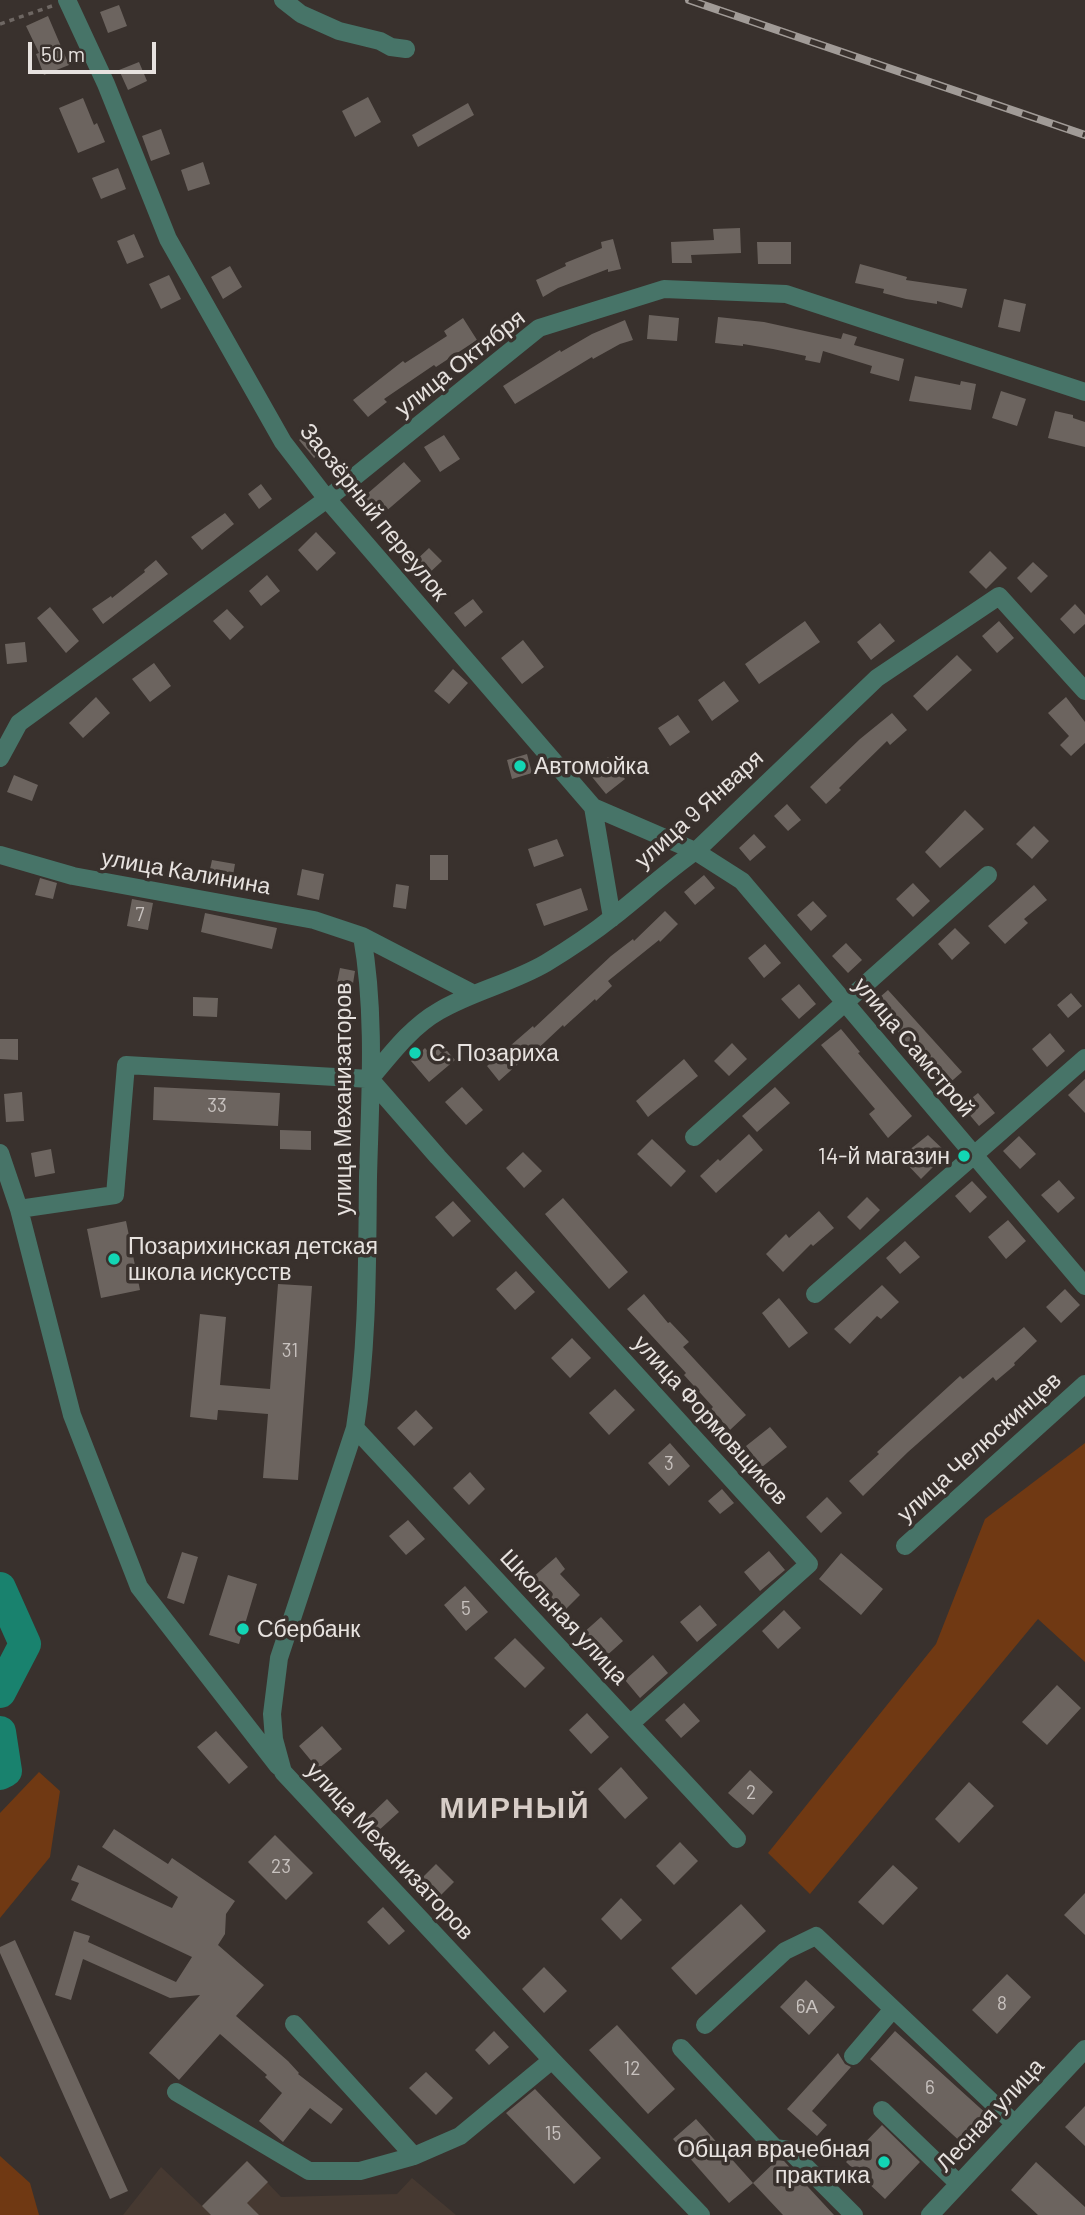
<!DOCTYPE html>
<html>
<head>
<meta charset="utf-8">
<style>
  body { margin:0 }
  #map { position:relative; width:1085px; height:2215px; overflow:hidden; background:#39312d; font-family:Barlow,sans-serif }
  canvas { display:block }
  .scale { position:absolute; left:28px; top:42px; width:128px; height:32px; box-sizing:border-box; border:4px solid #e7e2df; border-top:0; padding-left:9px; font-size:21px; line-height:24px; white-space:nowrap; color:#e7e2df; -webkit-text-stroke:5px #39312d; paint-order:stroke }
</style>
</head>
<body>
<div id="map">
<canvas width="1085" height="2215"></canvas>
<div class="scale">50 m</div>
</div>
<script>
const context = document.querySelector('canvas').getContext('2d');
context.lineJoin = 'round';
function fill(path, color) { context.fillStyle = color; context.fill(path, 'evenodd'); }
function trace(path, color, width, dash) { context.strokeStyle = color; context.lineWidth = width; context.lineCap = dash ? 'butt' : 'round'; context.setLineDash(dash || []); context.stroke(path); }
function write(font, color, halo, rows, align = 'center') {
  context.font = font + ' Barlow,sans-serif'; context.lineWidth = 7; context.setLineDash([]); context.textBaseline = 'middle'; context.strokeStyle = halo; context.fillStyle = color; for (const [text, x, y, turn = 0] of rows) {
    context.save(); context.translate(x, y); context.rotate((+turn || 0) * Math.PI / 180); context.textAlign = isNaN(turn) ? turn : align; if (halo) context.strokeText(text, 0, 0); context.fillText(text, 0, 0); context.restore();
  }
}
const built = new Path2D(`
  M247 2161 281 2197 397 2194 412 2178 456 2215H123L161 2167 202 2206Z`);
const green = new Path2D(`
  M1085 1443V1662L1038 1619 810 1894 768 1853 936 1644 985 1519Z
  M39 1772 60 1791 50 1857 0 1918V1813Z
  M0 2156 30 2183 39 2215H0Z`);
const river = new Path2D(`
  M0 1588 25 1644 0 1692
  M0 1732 6 1771 0 1774`);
const building = new Path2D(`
  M119 5 127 26 108 33 100 12Z
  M48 16 69 65 44 75 36 54 39 53 26 26Z
  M139 62 147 81 128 90 119 70Z
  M368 97 381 122 355 137 342 111Z
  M83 98 94 125 97 123 105 142 78 153 59 108Z
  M468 103 474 115 418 147 412 135Z
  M161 129 170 154 151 161 142 136Z
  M203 162 210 184 188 191 181 170Z
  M118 168 126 189 101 199 92 178Z
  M740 228 741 253 691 255 692 263H672L671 242 714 240 713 229Z
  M134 234 144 257 127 264 117 241Z
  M613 239 621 269 608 272V269L558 288 543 297 536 280 566 266 565 263 602 248 601 242Z
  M757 242H791V264H758Z
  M860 264 907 277 906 280 967 289 962 308 937 301V304L906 299 883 293 884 289 855 283Z
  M230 266 242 287 223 299 211 277Z
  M169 275 181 299 161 309 149 284Z
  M1004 299 1026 304 1020 332 998 327Z
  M649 315 679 318 677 341 647 339Z
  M718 317 764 322 841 339 843 333 857 337 854 345 904 359 899 381 870 373 872 366 823 351 820 363 805 360 806 356 773 349 743 344V346L715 343Z
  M463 318 477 340 436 367 434 365 384 399 387 402 368 417 353 400 403 361 405 363 447 336 444 331Z
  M625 320 633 340 620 344 593 359 592 357 515 404 503 386 560 350 561 352 592 334Z
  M915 376 960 385 961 381 976 384 971 410 909 401Z
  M1001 391 1026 399 1017 426 992 418Z
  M1055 411 1073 415V418L1085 422V447L1048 438Z
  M310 431 325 449 314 458 299 440Z
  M444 435 460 459 440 472 424 447Z
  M404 462 421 481 377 519 360 500Z
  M261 484 272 499 259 509 248 494Z
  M225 513 234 524 202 550 191 537Z
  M316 532 336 553 317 571 298 550Z
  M429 548 442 561 424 578 411 565Z
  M990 551 1007 568 986 589 969 572Z
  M156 560 168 574 103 624 92 609 111 596 112 598 145 572 144 570Z
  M1033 562 1048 576 1031 593 1017 578Z
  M267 575 280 591 261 606 249 591Z
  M473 599 483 612 465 627 454 613Z
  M1075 604 1085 615V624L1074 634 1060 619Z
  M50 607 79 641 66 653 37 618Z
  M227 609 244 627 230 640 213 621Z
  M805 621 820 642 759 684 745 664Z
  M999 621 1014 638 997 653 982 636Z
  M880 623 895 641 871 660 857 642Z
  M523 640 544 667 522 684 501 658Z
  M25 642 27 662 7 664 5 644Z
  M957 655 972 670 927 711 913 696Z
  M154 663 171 686 150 702 132 679Z
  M453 669 468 683 449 704 434 691Z
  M724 681 739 701 712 721 698 700Z
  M96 697 110 713 83 738 69 723Z
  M1066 697 1085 722V743L1071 756 1060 745 1069 736 1048 713Z
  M892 713 907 730 890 745 887 741 839 788 841 790 826 804 810 787 860 739Z
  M678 715 690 732 670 746 658 728Z
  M527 754 532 773 512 779 507 760Z
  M608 757 625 779 606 794 588 772Z
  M14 775 38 785 32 801 7 792Z
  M787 804 801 820 788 831 774 816Z
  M965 810 984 829 940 868 925 852Z
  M1034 826 1049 841 1032 859 1016 844Z
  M754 834 766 847 750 861 739 848Z
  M557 839 564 856 534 867 528 849Z
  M430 855H448V880H430Z
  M212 860 235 864 231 887 207 883Z
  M302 869 324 874 319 900 297 895Z
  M704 875 715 888 695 905 684 892Z
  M40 878 57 883 53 899 35 895Z
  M913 883 930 901 913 917 896 899Z
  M396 884 409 886 406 909 393 907Z
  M1034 885 1047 900 1024 919 1028 923 1005 944 988 926Z
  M581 888 588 910 544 926 536 904Z
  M132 899 153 903 148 930 127 926Z
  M813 901 827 916 811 931 797 915Z
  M665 911 678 924 660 942 659 940 608 981 612 986 596 1001 595 999 564 1027 563 1025 529 1057 528 1055 499 1081 487 1066 533 1026 534 1028 611 956 633 939 634 941Z
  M205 913 277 928 272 949 201 932Z
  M955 928 970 943 952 960 938 944Z
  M846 943 862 960 848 973 832 956Z
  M765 944 781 963 764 978 748 958Z
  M340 968 355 971 351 996 335 992Z
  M799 984 816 1004 799 1019 781 999Z
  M888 990 962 1072 945 1087 873 1003Z
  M1071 993 1082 1006 1068 1018 1057 1005Z
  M193 997 218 998 217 1017 193 1016Z
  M841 1029 860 1052 858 1053 912 1116 888 1138 869 1114 875 1109 821 1045Z
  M1050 1033 1065 1051 1047 1067 1032 1049Z
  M0 1039H18V1060L0 1059Z
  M732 1043 747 1059 729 1076 714 1061Z
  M442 1045 455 1060 429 1082 411 1061 425 1048 431 1055Z
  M684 1059 698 1076 648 1117 636 1101Z
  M1085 1079V1113L1068 1095Z
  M154 1087 280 1093 278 1126 153 1120Z
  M462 1087 483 1110 466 1125 445 1102Z
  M775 1087 790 1103 757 1132 742 1116Z
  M22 1092 24 1121 6 1122 4 1094Z
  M978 1093 995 1113 979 1126 962 1106Z
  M280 1130 311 1131V1150L280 1149Z
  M749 1134 763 1150 716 1193 700 1176 718 1159 720 1161Z
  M928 1135 947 1153 921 1179 904 1161 906 1159 903 1155Z
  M1019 1136 1036 1154 1020 1169 1003 1151Z
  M652 1139 686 1171 671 1187 637 1154Z
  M51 1149 55 1173 35 1177 31 1153Z
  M523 1152 542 1171 524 1188 506 1168Z
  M1059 1180 1075 1198 1058 1213 1041 1195Z
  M972 1181 987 1197 970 1213 955 1196Z
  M867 1197 880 1210 860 1230 847 1217Z
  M563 1198 628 1272 609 1289 545 1214Z
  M453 1201 471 1221 453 1237 435 1217Z
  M819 1211 834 1228 813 1246 811 1244 783 1272 766 1254 786 1234 789 1238Z
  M1008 1220 1026 1241 1006 1259 988 1237Z
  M126 1221 140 1290 101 1298 87 1229Z
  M905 1241 920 1257 900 1274 886 1258Z
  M516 1271 535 1292 515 1310 496 1289Z
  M278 1284 312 1286 298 1480 263 1478 268 1414 218 1410 217 1420 190 1417 200 1314 226 1317 220 1385 270 1389Z
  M882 1285 899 1302 881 1319 877 1316 850 1344 834 1329Z
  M1065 1289 1080 1305 1061 1323 1046 1307Z
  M644 1294 668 1323 670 1322 689 1342 683 1347 746 1415 730 1430 711 1409 713 1407 684 1375 686 1373 627 1309Z
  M779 1298 808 1333 789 1348 762 1313Z
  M1024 1327 1037 1341 1014 1363 1015 1365 996 1381 993 1377 908 1452 863 1496 849 1481 879 1454 877 1452 960 1376 963 1379Z
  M572 1338 591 1358 570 1378 551 1358Z
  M615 1389 635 1410 609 1435 589 1413Z
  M416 1410 433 1428 414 1446 397 1428Z
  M770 1427 787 1447 762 1467 746 1446Z
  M670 1443 690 1466 669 1486 648 1463Z
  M470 1472 485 1489 469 1505 453 1488Z
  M722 1489 734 1503 720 1514 708 1501Z
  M827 1497 842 1513 821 1533 806 1517Z
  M408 1520 425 1539 406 1555 389 1536Z
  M769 1551 785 1570 760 1591 744 1572Z
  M182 1552 198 1557 184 1604 167 1598Z
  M841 1553 883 1589 861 1615 819 1579Z
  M556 1557 565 1569 560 1574 580 1595 564 1611 533 1577Z
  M228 1575 257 1584 239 1644 209 1635Z
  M465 1586 488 1612 466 1631 444 1605Z
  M700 1605 717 1625 697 1642 680 1622Z
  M784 1610 801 1628 778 1649 762 1631Z
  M601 1617 623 1641 604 1658 582 1634Z
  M515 1638 545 1668 525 1688 494 1658Z
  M653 1655 668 1673 640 1698 625 1680Z
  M1057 1685 1081 1708 1047 1745 1022 1722Z
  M684 1703 700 1721 681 1738 665 1720Z
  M587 1713 609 1737 591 1754 569 1730Z
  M322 1726 342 1749 318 1769 299 1746Z
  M216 1731 248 1767 229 1784 197 1747Z
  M621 1767 648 1798 625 1819 598 1789Z
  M750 1770 773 1792 753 1815 728 1793Z
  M969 1782 994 1806 959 1843 935 1819Z
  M387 1799 399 1812 377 1832 366 1819Z
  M114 1829 168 1864 172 1858 235 1901 226 1914 225 1934 218 1945 264 1985 236 2016 288 2061 299 2073 298 2074 343 2109 331 2124 310 2108 283 2142 259 2121 282 2093 265 2077 267 2075 220 2034 179 2080 149 2053 200 1995 170 1998 83 1959 71 2000 55 1995 74 1931 90 1936 88 1942 176 1982 192 1957 71 1900 79 1883 71 1880 78 1865 172 1908 178 1897 102 1847Z
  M275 1835 313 1873 286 1900 248 1862Z
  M680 1842 698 1861 674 1885 656 1866Z
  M436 1864 454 1882 438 1898 420 1880Z
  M893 1865 918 1888 883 1925 858 1902Z
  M1085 1893V1935L1064 1915Z
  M621 1898 642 1920 621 1940 601 1919Z
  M741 1904 766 1931 696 1995 671 1968Z
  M383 1907 405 1931 389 1945 367 1922Z
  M15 1940 128 2191 110 2199 0 1953V1947Z
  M544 1967 567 1991 544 2013 522 1989Z
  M1007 1974 1031 1997 997 2034 972 2010Z
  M806 1980 835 2007 809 2035 780 2007Z
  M617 2025 675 2089 648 2114 589 2050Z
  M494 2031 509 2047 489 2065 475 2050Z
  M895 2031 990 2117 964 2145 870 2059Z
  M838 2053 845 2064 851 2067 812 2111 827 2125 817 2136 787 2109Z
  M426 2072 453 2098 436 2115 409 2088Z
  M535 2089 601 2158 574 2184 506 2113Z
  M1085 2106V2146L1065 2127Z
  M696 2119 753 2183 729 2203 673 2139Z
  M882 2125 920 2162 885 2199 846 2162Z
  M777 2160 784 2161 834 2215H783L753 2183Z
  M247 2161 268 2182 247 2203 259 2215H211L202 2206Z
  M1036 2162 1085 2207V2215H1038L1011 2190Z`);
const path = new Path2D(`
  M0 24 52 6`);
const minor = new Path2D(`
  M67 0 106 84 168 239 283 442 327 499 593 807 695 851 742 881 1085 1286
  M283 0 301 14 339 31 380 41 391 47 406 49
  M0 758 19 723 327 499 539 328 664 289 786 294 1085 392
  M593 807 612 918
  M0 855 73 876 314 920 362 936 474 994
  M362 936C376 1015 370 1097 368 1177 367 1261 368 1345 355 1428L279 1658 272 1714 274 1739 283 1772 552 2060 701 2215
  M370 1079C391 1054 411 1027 439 1011 473 991 512 983 546 963 569 949 593 933 613 917 641 895 667 871 697 850L877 678 999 596 1085 691
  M370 1079 438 1157 809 1564 630 1724
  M694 1137 988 875
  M0 1153 19 1209 72 1415 139 1587 278 1766
  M19 1209 115 1195 126 1065 370 1079
  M815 1294 1085 1058
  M355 1428 737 1839
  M905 1546 1085 1384
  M294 2024 414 2156 460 2136 552 2060
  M705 2025 785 1951 816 1936 1015 2124
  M681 2048 775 2148 789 2150 854 2215
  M853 2056 893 2009
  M176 2092 309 2171H360L414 2156
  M882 2110 959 2184
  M930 2215 1085 2049`);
const rail = new Path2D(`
  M689 0 1085 135`);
const markers = [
  [520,766,7,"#12d5b4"],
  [415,1053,7,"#12d5b4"],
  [964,1156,7,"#12d5b4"],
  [114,1259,7,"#12d5b4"],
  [243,1629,7,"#12d5b4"],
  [884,2162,7,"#12d5b4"]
];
const numberNames = [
  ["7",140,915],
  ["33",217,1106],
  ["31",290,1351],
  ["3",669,1464],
  ["5",466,1609],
  ["2",751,1793],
  ["23",281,1867],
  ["8",1002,2004],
  ["6А",807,2007],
  ["12",632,2069],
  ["6",930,2088],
  ["15",553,2134]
];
const streetNames = [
  ["улица Октября",460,363,-38],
  ["Заозёрный переулок",374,512,51],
  ["улица 9 Января",699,809,-42],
  ["улица Калинина",186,872,10],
  ["улица Самстрой",914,1047,50],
  ["улица Механизаторов",343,1099,-90],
  ["улица Формовщиков",711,1420,48],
  ["улица Челюскинцев",979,1447,-42],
  ["Школьная улица",564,1617,47],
  ["улица Механизаторов",390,1851,47],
  ["Лесная улица",990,2115,-47]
];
const poiNames = [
  ["Автомойка",534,766],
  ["С. Позариха",429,1053],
  ["14-й магазин",950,1156,"right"],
  ["Позарихинская детская",128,1246],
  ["школа искусств",128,1272],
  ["Сбербанк",257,1629],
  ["Общая врачебная",870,2149,"right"],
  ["практика",870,2175,"right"]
];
const districtNames = [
  ["МИРНЫЙ",515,1808]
];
fill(built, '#463931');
fill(green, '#703913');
trace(river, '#19826e', 32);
fill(building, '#6c645f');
trace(path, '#6e6763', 3.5, [5, 5]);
trace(minor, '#477468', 18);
trace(rail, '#a19b97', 8);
trace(rail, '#39312d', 5, [16]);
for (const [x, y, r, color] of markers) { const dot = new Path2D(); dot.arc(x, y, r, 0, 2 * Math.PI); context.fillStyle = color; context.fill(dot); trace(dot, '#39312d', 2.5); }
write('19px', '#c8c2bf', null, numberNames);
write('23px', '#e7e2df', '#39312d', streetNames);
write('23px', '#e7e2df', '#39312d', poiNames, 'left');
context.letterSpacing = '2px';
write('bold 30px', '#d7cdc7', '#39312d', districtNames);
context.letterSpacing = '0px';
</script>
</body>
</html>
